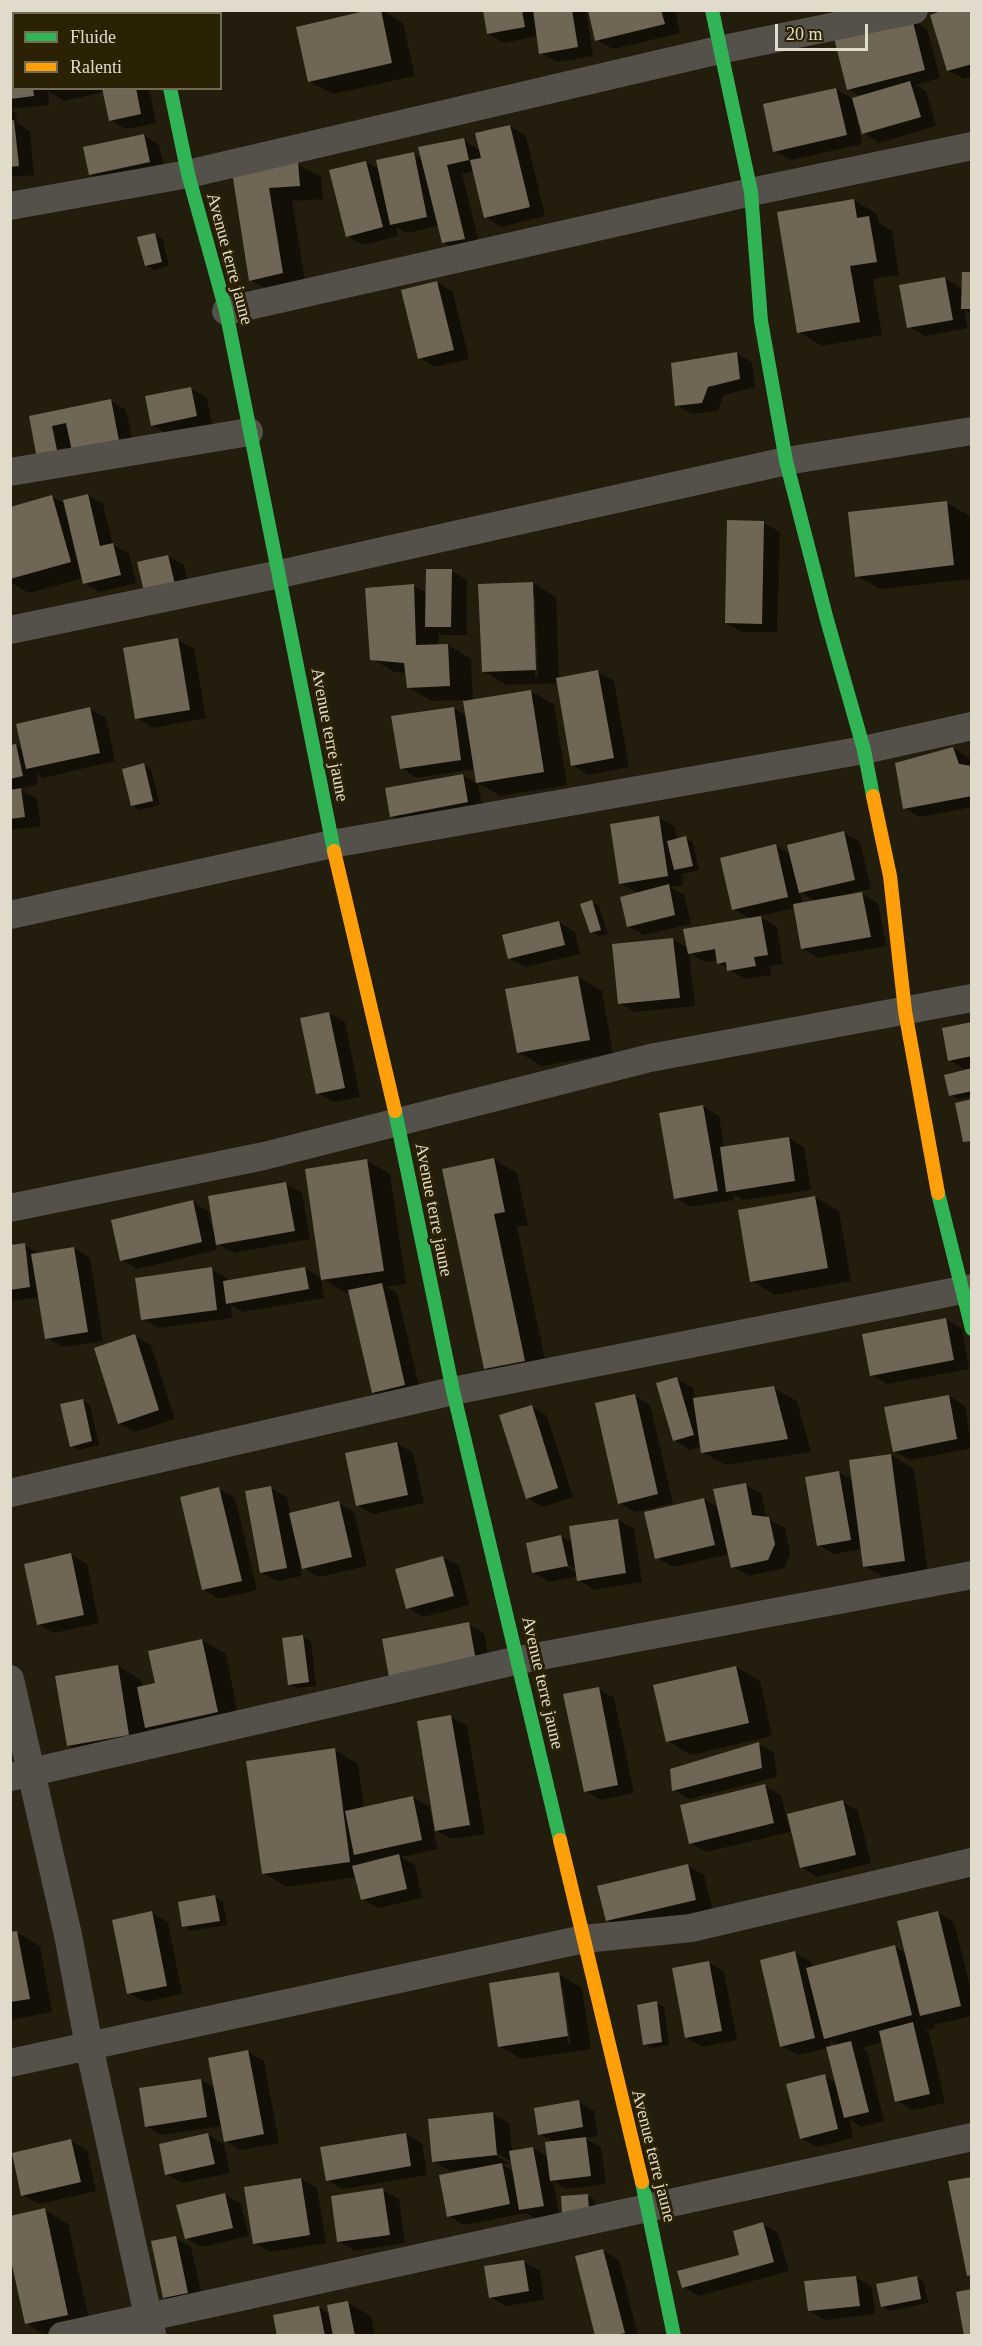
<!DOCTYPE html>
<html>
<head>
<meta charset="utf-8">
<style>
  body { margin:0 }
  #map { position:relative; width:982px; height:2346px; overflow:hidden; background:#221d0d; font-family:Georgia,serif }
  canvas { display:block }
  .frame { position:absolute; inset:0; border:12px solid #e1dbcb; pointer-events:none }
  .legend { position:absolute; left:12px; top:12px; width:210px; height:78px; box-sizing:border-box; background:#2b2104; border:2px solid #746b54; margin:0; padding:8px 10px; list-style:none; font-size:18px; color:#e1dbcb }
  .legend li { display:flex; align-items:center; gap:12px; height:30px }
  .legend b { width:30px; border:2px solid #746b54 }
  .scale { position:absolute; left:775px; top:24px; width:93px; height:27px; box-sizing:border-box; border:3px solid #e1dbcb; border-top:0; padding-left:8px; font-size:18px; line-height:21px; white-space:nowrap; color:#e1dbcb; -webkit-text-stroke:4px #2b2104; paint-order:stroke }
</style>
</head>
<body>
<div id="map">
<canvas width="982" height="2346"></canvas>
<div class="frame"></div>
<ul class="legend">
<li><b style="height:8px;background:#30b455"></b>Fluide</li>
<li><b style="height:8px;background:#ff9f0a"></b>Ralenti</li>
</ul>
<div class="scale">20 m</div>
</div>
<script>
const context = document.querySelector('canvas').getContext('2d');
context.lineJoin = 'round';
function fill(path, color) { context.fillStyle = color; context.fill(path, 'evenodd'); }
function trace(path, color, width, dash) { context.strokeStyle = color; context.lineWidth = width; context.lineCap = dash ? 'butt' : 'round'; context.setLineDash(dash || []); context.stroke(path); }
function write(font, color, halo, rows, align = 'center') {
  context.font = font + ' Georgia,serif'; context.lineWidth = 6; context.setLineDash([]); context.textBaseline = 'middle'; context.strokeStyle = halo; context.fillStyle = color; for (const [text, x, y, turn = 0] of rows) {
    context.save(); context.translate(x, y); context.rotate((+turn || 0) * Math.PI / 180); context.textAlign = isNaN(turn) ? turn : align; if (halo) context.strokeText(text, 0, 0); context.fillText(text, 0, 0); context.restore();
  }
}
const shadow = new Path2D(`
  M24 10H128L129 14H25Z
  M376 10H382L403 23 415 76 333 94 309 81Z
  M484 10H586L593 56 557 62 541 53 538 36 504 43 488 34Z
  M590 10H675L680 33 613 49 597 40Z
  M972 10V77L964 79 948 70Z
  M912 20 927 29 940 78 915 85 926 91 936 126 879 143 864 133 858 114 856 115 862 144 791 160 775 151 836 89 853 99 862 97 849 89Z
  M10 58 14 88H149L156 123 126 129 110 120 104 92 64 101 48 91 49 105 10 109Z
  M10 110 16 113 17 123 30 131 34 175 10 177Z
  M510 126 526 136 545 216 501 227 486 217 475 171 462 174 480 247 459 251 443 242 439 226 407 233 396 227 398 236 363 245 347 236 366 162 380 170 414 154 422 159 463 140 480 150Z
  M144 135 159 145 165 170 106 183 90 174Z
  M297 164 321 177 323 199 292 201 306 286 274 293 251 280 234 173Z
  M854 200 877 214 879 223 892 231 899 275 873 279 882 335 822 346 799 332Z
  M155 234 163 239 169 266 154 270 146 265Z
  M972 273V314L964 310 968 328 925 336 909 327 944 278 963 289Z
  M437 282 453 292 469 359 435 367 420 358Z
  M736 353 752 362 755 387 724 395 718 411 692 414 676 405Z
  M191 389 207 398 212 425 168 434 152 425Z
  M111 401 126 410 136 455 54 467 30 417Z
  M87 495 103 504 113 545 129 554 136 583 100 592 84 583 83 578 29 593 10 582V508L52 497 66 504Z
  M947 503 970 516 972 579 880 589 857 576Z
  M764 523 780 532 777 632H742L726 623Z
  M168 556 184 565 192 601 163 608Z
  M452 571 467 580V635H442L438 633 439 646 448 645 471 659 473 701 531 691 554 705 567 785 501 796 478 783 483 811 408 825 392 816 462 775 478 784 475 769 417 778 401 768 453 708 467 716 464 700 432 701 408 687 407 673 395 672 372 659 367 590 414 586 427 593Z
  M533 583 556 597 559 679 598 672 614 681 629 767 588 775 572 765 558 683 507 685 483 671ZM532 596H535L538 677H535Z
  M178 640 194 649 206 718 153 728 137 718Z
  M90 709 106 718 115 761 43 778 36 773 38 784 19 789 37 799 41 826 10 830V746L15 745 23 750Z
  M953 748 969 758 972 765V807L920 817 904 808Z
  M144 765 151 769 160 805 140 810 132 805Z
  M659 818 675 827 677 840 685 838 693 842 699 870 682 874 683 885 670 887 684 895 691 924 644 935 628 926 638 893 620 883Z
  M844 833 860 842 871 889 854 892V895L862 894 878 903 886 946 818 958 802 948 795 908 759 916 777 927 783 964 770 966 771 975 745 979 719 963 718 960 705 962 689 953 695 1006 635 1012 619 1003 673 939 688 948 751 919 733 909 776 846 791 855ZM800 892 816 902 803 904Z
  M591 902 599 906 608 934 599 936 591 932Z
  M559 922 575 932 580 954 525 967 509 958Z
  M578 977 602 991 613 1053 542 1066 518 1052Z
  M329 1013 345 1022 360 1097 334 1102 318 1093Z
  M972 1024V1096L958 1099 950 1095 968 1071 949 1060Z
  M703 1106 719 1116 724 1148 789 1138 804 1147 811 1190 743 1200 733 1194 734 1200 691 1207 675 1198Z
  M493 1159 517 1173 528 1225 517 1227 548 1374 508 1382 485 1368Z
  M367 1161 390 1174 406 1284 386 1287 397 1293 421 1394 389 1401 373 1392 350 1292 346 1293 321 1278 324 1298 243 1312 231 1305 232 1318 159 1328 143 1319 211 1269 227 1278 228 1282 305 1268 323 1279Z
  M286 1184 302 1193 310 1239 234 1253 216 1243 217 1250 137 1269 122 1260 192 1202 208 1211 213 1232Z
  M815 1197 839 1211 851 1281 775 1295 752 1281Z
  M25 1245 40 1254 74 1248 90 1258 103 1341 63 1347 47 1338 40 1297 10 1301V1247Z
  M946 1319 962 1329 969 1369 887 1384 872 1375Z
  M135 1336 151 1345 175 1419 135 1432 119 1423Z
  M677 1379 693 1388 696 1399 773 1388 797 1401 811 1452 726 1465 702 1452V1446L690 1450 674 1440Z
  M634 1395 650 1405 673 1503 635 1512 619 1503Z
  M949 1396 965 1406 972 1448 910 1460 894 1451Z
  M83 1401 90 1405 99 1445 79 1450 72 1446Z
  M532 1406 547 1416 573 1497 543 1507 527 1498Z
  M397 1443 413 1453 424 1503 373 1514 357 1505Z
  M891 1455 914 1469 928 1574 888 1579 864 1566 862 1549 834 1554 818 1545 838 1472 853 1481Z
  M746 1485 762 1494 766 1518 785 1528 790 1554 784 1568 749 1576 733 1567 730 1554 673 1567 657 1558 704 1499 719 1508Z
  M271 1488 287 1497 290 1514 338 1503 354 1512 367 1566 319 1577 300 1566 302 1576 277 1581 261 1572Z
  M219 1489 235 1498 257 1590 219 1599 203 1589Z
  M618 1520 634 1529 642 1582 594 1590 579 1580 578 1576 549 1582 533 1572 561 1537 573 1543ZM562 1561 577 1570V1573L560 1563Z
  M71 1555 87 1564 99 1623 54 1633 38 1624Z
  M443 1557 459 1566 469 1605 423 1617 408 1608Z
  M468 1624 484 1633 491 1669 383 1640Z
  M303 1637 311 1641 316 1686 297 1688 290 1684Z
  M202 1640 226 1654 240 1725 170 1740 149 1728 152 1748 92 1758 68 1745 118 1666 141 1680 142 1687 157 1684Z
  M736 1667 760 1681 772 1736 691 1755 668 1741Z
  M598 1689 614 1698 634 1793 601 1800 585 1791Z
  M451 1717 467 1726 485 1834 452 1839 433 1829 438 1849 401 1857 415 1865 422 1898 378 1908 362 1899 357 1877 287 1887 263 1873 335 1750 358 1764 364 1808 413 1797 429 1807 433 1825H435Z
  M759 1744 774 1753 777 1777 689 1799 674 1790Z
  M765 1786 781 1795 790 1832 706 1852 690 1843Z
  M843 1802 858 1811 871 1863 817 1877 801 1867Z
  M688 1866 704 1875 712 1908 623 1930 607 1920Z
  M215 1897 223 1901 227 1925 191 1931 184 1926Z
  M152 1913 168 1922 182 1994 145 2002 129 1993Z
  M938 1913 954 1922 972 1994V2016L937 2024 934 2022 935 2028 925 2031 929 2033 945 2103 913 2110 897 2101 883 2042 862 2048 867 2051 884 2121 861 2127 849 2119 853 2138 817 2147 801 2138 824 2076 836 2083 828 2048 798 2055 782 2046 795 1953 811 1962 812 1968 895 1947 907 1954ZM829 2040 838 2045 831 2047Z
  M16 1932 40 1946 52 2012 10 2020V1934Z
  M708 1962 724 1972 737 2040 702 2047 686 2037Z
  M559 1974 582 1988 591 2049 522 2059 499 2046ZM560 1988H563L571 2043 568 2044Z
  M656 2003 664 2007 669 2045 652 2048 645 2044Z
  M248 2052 264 2061 279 2143 241 2150 225 2141 222 2126 162 2135 146 2126 201 2080 216 2089Z
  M579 2102 594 2111 598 2136 585 2138 601 2147 606 2184 567 2189 553 2181 559 2215 536 2219 526 2213 464 2225 448 2216 471 2168 450 2171 434 2161 493 2114 509 2123 512 2152 533 2148 549 2158 554 2142 540 2134ZM492 2150 512 2162 514 2172 501 2164H510L490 2152Z
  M406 2134 422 2143 427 2175 343 2189 327 2180Z
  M208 2135 224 2144 230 2173 182 2183 167 2174Z
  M71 2141 87 2150 96 2191 39 2204 23 2195Z
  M301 2179 317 2188 326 2243 270 2252 254 2243Z
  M383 2190 399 2199 405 2243 355 2251 339 2241Z
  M225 2195 241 2204 249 2236 202 2247 186 2238Z
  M588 2196 595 2200 596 2216 571 2217Z
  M45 2210 68 2224 91 2328 47 2336 26 2323Z
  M763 2224 778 2233 789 2271 699 2296 683 2287 741 2256Z
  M175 2238 191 2247 203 2301 180 2307 164 2297Z
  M603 2250 619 2260 638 2336H597Z
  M524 2262 540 2271 544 2300 506 2306 490 2297Z
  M856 2277 872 2287 875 2314 825 2320 809 2311Z
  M917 2277 924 2282 928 2303 890 2311 882 2306Z
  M348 2303 371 2316 375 2336H279L319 2307 331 2315Z`);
const building = new Path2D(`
  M23 10H52L53 14H23Z
  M73 10H108L109 14H74Z
  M369 10H381L392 63 308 82 296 27Z
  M483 10H522L525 27 487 34Z
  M533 10H572L578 47 539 54Z
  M588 10H661L665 24 595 41Z
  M944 10H972V64L947 71 930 15Z
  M912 18 925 70 847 90 834 38Z
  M10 56H14V88H33L34 96 10 99Z
  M910 81 921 117 862 134 852 98Z
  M102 88H136L141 114 109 121Z
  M836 88 847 135 773 152 763 104Z
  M14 120 19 166 10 167V121Z
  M510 125 530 207 484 218 470 160 481 158 475 133Z
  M144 134 150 162 89 175 83 147Z
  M464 138 469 160 447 165 465 239 442 243 418 147Z
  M414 152 427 217 390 225 376 160Z
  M366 161 383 227 346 237 329 170Z
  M298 162 300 186 269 188 283 273 249 281 232 172Z
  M854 199 857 218 869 216 877 262 850 266 860 322 797 333 777 212Z
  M155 233 162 262 145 266 137 237Z
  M962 272H972V309H961Z
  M945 277 953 320 907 328 899 285Z
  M437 281 454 350 418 359 401 290Z
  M737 352 740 379 708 387 702 403 675 406 671 363Z
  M191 387 197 416 151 426 145 396Z
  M111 399 120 446 73 456 66 423 52 426 58 455 37 459 29 416Z
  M88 494 100 546 113 543 121 575 83 584 63 500Z
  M52 495 71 562 10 579V507Z
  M947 501 954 565 855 577 848 512Z
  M727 520 764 521 762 624 725 623Z
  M168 555 177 593 146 600 137 562Z
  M426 569H452L451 627H425Z
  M533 582 536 670 482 672 478 584Z
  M414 584 416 645 448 644 450 686 407 688 404 663 370 660 365 588Z
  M178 638 190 710 135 719 123 648Z
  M598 670 614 758 571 766 556 678Z
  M531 690 544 772 476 783 463 701Z
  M90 707 100 753 26 769 16 724Z
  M454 707 461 760 400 769 391 716Z
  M16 744 23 776 10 779V745Z
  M953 747 959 764 972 766V796L903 809 895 763Z
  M144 763 153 801 131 806 122 769Z
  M463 774 468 802 390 817 385 788Z
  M21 788 25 817 10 819V790Z
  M659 816 668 876 619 884 610 824Z
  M844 831 855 880 799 893 787 845Z
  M686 836 693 866 674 870 667 841Z
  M776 844 788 897 732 910 720 858Z
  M669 884 675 915 627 927 620 897Z
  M862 892 871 937 801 949 793 904Z
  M592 900 601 930 590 933 580 904Z
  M761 916 768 955 754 957 756 966 727 971 726 962 717 964 715 949 688 954 683 929Z
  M559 921 565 945 508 959 502 935Z
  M673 938 680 998 618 1004 612 944Z
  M578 976 590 1040 517 1053 505 989Z
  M329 1012 345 1088 316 1094 300 1018Z
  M972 1022V1056L948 1061 942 1028Z
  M972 1068V1091L949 1096 944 1075Z
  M972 1099V1141L963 1142 955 1103Z
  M703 1105 718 1191 674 1199 659 1113Z
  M789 1137 795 1181 726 1192 720 1147Z
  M494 1158 505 1212 494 1214 525 1361 484 1369 442 1169Z
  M367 1159 384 1271 321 1280 305 1169Z
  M286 1182 295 1231 216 1245 208 1196Z
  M815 1196 828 1268 750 1282 738 1210Z
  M193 1200 202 1242 120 1261 111 1220Z
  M25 1243 30 1287 10 1290V1245Z
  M74 1247 88 1332 45 1339 31 1254Z
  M212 1267 217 1310 141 1320 135 1278Z
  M305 1267 309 1289 226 1304 223 1281Z
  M382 1283 405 1385 372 1393 348 1290Z
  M946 1318 954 1360 870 1376 862 1334Z
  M135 1334 159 1410 118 1424 94 1348Z
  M677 1377 694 1435 673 1441 656 1383Z
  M774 1386 788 1439 701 1453 693 1398Z
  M635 1394 658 1494 618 1504 595 1403Z
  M949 1395 957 1439 893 1452 884 1407Z
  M83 1399 92 1441 70 1447 60 1404Z
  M532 1405 558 1488 526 1499 499 1415Z
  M397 1442 408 1495 356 1506 345 1453Z
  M891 1454 905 1561 863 1567 849 1460Z
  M839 1471 851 1540 817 1546 805 1477Z
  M746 1483 752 1515 769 1517 775 1544 768 1560 731 1568 713 1489Z
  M271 1486 287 1568 260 1573 245 1491Z
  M219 1487 242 1581 202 1590 180 1497Z
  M704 1498 715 1545 655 1559 644 1512Z
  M339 1501 352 1557 302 1569 289 1513Z
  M618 1519 626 1573 577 1581 569 1526Z
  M561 1535 568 1566 532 1573 526 1543Z
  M71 1553 84 1615 37 1625 24 1564Z
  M443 1556 454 1596 406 1609 395 1569Z
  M469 1622 476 1661 389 1677 382 1639Z
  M303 1635 309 1682 288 1685 282 1638Z
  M202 1639 218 1712 145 1728 137 1687 155 1683 148 1651Z
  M118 1665 129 1735 67 1746 55 1676Z
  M736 1666 749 1723 666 1742 653 1685Z
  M599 1687 618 1785 584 1792 563 1694Z
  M451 1715 470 1825 435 1831 417 1721Z
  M759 1742 762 1768 672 1791 670 1769Z
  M335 1748 350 1862 262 1874 246 1761Z
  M765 1784 774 1823 689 1844 680 1805Z
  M413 1796 422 1840 354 1855 345 1811Z
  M843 1800 856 1855 800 1868 787 1814Z
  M399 1854 407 1889 361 1900 352 1866Z
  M688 1864 696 1900 606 1921 597 1886Z
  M215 1895 220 1921 182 1927 178 1902Z
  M152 1911 167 1986 127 1994 112 1920Z
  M938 1911 961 2006 920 2016 897 1921Z
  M17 1931 30 1999 10 2002V1932Z
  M895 1945 912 2015 824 2039 806 1968Z
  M795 1951 815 2038 780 2047 760 1960Z
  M709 1961 722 2031 685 2038 672 1968Z
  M559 1972 568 2036 498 2047 489 1983Z
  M657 2001 662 2042 643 2045 637 2005Z
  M913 2022 930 2094 895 2102 879 2031Z
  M851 2041 869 2112 844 2118 826 2047Z
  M248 2050 264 2134 224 2142 208 2058Z
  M825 2074 838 2129 800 2139 786 2084Z
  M201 2079 207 2117 145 2127 139 2088Z
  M579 2100 583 2127 538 2135 534 2108Z
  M493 2112 497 2155 432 2162 428 2119Z
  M208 2133 215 2164 165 2175 159 2144Z
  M406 2133 411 2166 326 2181 320 2147Z
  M586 2137 591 2176 550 2181 545 2142Z
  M71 2139 81 2182 21 2196 12 2153Z
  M533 2147 544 2206 519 2210 509 2151Z
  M502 2163 510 2204 447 2217 439 2175Z
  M972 2177V2275L967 2276 948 2181Z
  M301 2178 310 2235 253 2244 244 2187Z
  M383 2188 390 2235 337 2242 331 2196Z
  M225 2193 233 2228 185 2239 176 2205Z
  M588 2194 589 2213H562L561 2196Z
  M45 2208 68 2315 25 2324 10 2256V2216Z
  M763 2222 774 2262 682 2288 677 2271 739 2255 733 2231Z
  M176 2236 188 2293 163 2298 151 2241Z
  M603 2249 625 2333 613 2336H595L575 2256Z
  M524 2260 529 2291 489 2298 484 2266Z
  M856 2276 860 2306 808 2311 804 2281Z
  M917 2276 921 2299 881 2307 876 2284Z
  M972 2289V2336H964L956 2292Z
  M348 2301 355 2336H333L327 2305Z
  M319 2306 325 2336H277L273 2315Z`);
const street = new Path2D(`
  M10 206 188 174 719 50 914 10
  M226 311 751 192 972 146
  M10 472 249 432
  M10 630 280 574 786 461 972 431
  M10 915 332 844 864 750 972 726
  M10 1208 264 1156 650 1058 972 998
  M10 1493 453 1391 972 1288
  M10 1679 68 1935 89 2046 152 2334
  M10 1777 519 1660 972 1575
  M10 2063 584 1939 691 1928 972 1862
  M62 2336 972 2137`);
const fast = new Path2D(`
  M153 10 154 14
  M712 10 751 192 761 321 786 461 827 620 864 750 873 796
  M170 88 188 174 226 311 334 851
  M395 1111 453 1391 560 1840
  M938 1193 972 1329
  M642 2182 674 2336`);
const slow = new Path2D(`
  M873 796 890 876 905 1011 938 1193
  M334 851 395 1111
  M560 1840 642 2182`);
const streetNames = [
  ["Avenue terre jaune",229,259,75],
  ["Avenue terre jaune",329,735,79],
  ["Avenue terre jaune",433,1210,79],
  ["Avenue terre jaune",542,1683,77],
  ["Avenue terre jaune",653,2156,76]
];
fill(shadow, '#0007');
fill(building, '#706655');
trace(street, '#54514b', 28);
trace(fast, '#30b455', 14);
trace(slow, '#ff9f0a', 14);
write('18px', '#e1dbcb', '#2b2104', streetNames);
</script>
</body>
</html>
